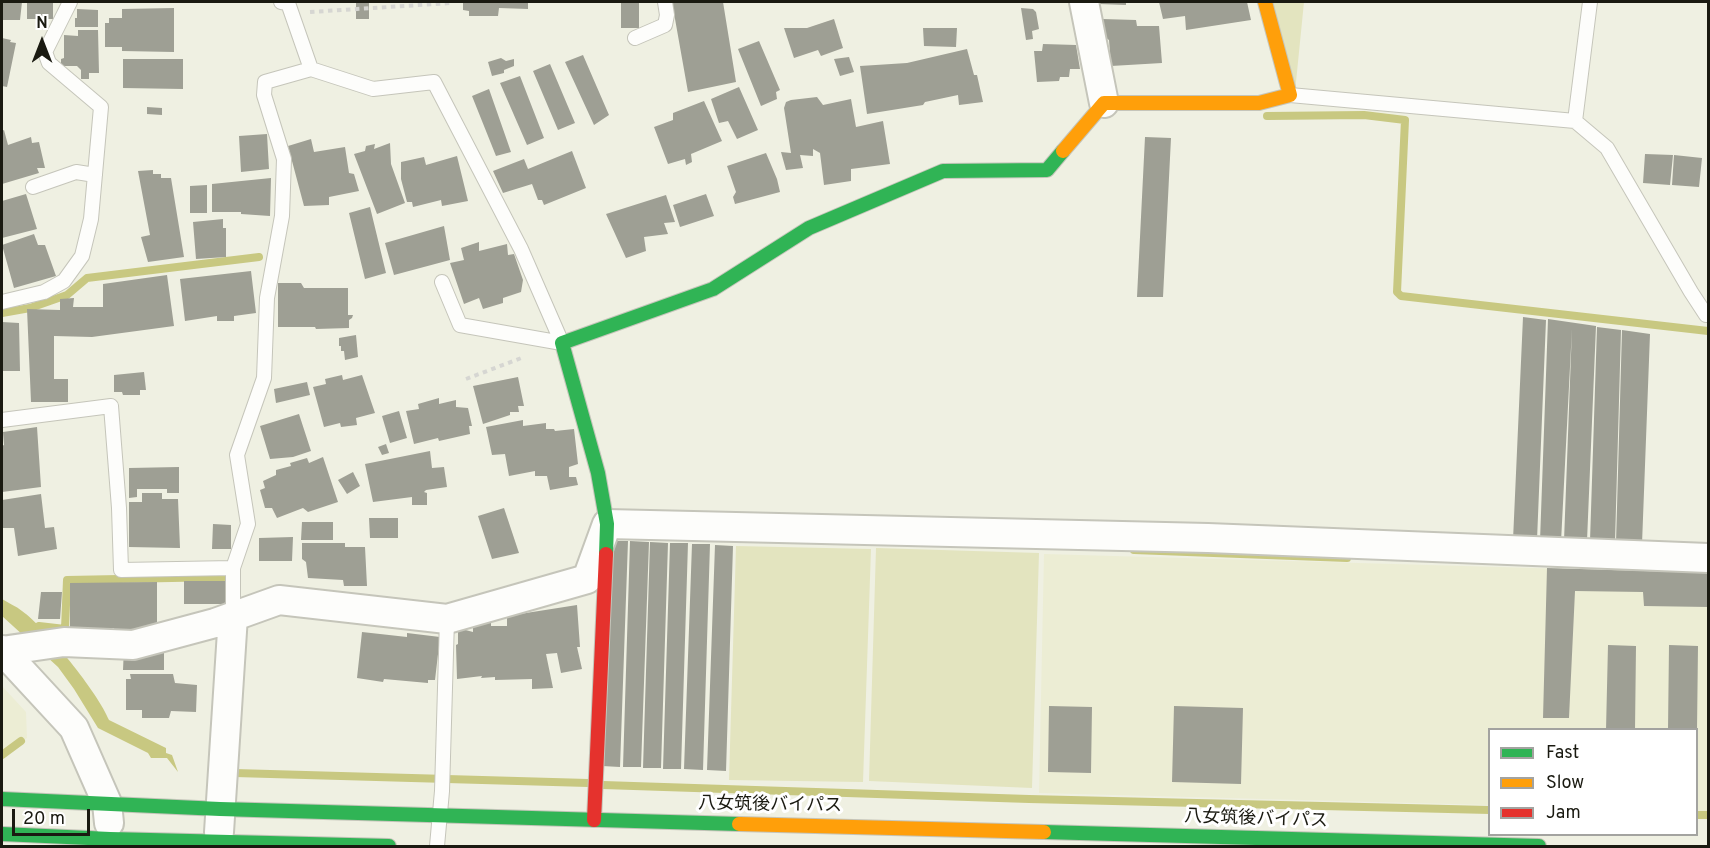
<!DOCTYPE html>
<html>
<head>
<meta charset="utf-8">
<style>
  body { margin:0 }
  #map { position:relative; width:1710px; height:848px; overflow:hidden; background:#eff0e2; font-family:Overpass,sans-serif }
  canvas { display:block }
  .frame { position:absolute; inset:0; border:3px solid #1a1a11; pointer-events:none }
  .legend { position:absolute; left:1488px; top:728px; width:210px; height:108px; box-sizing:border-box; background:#fff; border:2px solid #a3a3a0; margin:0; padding:8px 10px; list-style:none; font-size:18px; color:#1a1a11 }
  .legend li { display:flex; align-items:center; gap:12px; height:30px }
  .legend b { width:30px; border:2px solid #a3a3a0 }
  .north { position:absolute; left:12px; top:12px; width:60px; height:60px; -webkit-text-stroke:4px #fff; paint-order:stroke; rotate:0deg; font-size:16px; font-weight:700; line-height:24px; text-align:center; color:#1a1a11 }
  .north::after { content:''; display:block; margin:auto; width:21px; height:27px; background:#1a1a11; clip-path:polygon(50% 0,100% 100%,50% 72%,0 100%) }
  .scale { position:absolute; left:12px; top:809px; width:78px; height:27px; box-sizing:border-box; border:3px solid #1a1a11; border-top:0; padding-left:8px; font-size:18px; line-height:21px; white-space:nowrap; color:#1a1a11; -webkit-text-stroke:4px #fff; paint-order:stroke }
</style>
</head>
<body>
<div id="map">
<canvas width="1710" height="848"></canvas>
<div class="frame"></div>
<ul class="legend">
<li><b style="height:8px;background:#30b455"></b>Fast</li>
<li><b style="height:8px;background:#ff9f0a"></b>Slow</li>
<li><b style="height:8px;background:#e5322d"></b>Jam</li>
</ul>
<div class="north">N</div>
<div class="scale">20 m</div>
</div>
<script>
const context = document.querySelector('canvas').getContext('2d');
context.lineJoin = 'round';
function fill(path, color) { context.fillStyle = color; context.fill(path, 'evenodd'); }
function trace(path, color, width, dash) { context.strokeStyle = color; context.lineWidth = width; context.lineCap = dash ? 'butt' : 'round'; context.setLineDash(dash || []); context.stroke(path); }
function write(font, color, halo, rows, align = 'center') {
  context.font = font + ' Overpass,"Noto Sans JP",sans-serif'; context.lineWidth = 6; context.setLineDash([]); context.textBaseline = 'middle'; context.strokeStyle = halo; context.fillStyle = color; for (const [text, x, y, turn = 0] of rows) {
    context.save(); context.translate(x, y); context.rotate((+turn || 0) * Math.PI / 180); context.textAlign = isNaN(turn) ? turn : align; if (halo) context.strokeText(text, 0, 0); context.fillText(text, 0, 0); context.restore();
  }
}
const built = new Path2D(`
  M1044 554 1708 573V811H1697L1696 730H1490L1489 805 1039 793Z
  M2 686 26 712 27 738 2 756Z`);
const green = new Path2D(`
  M1271 2H1304L1295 92Z
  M736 546 871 549 863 782 729 780Z
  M876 548 1039 553 1032 788 869 781Z`);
const water = new Path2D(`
  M2 599C8 603 16 606 22 611 45 627 99 694 109 720L166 748V753L172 755 178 772 167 758H151L148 753 98 728 74 689 58 667 2 616Z`);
const stream = new Path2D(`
  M1267 116 1364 115 1405 120 1397 292 1401 296 1708 331
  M2 313 30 308 67 295 87 278 259 257
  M1134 550 1347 558
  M39 626 65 629 67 580 224 577
  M2 755 21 741
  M235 773 588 783
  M603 785 1029 799 1490 810
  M1696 815H1708`);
const building = new Path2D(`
  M2 2H22L20 20H2Z
  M27 2H53V19H27Z
  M356 2H369V19H356Z
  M463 2H528V9L499 8 498 16H469V11L463 10Z
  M621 2H639V28H621Z
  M672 2H723L736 82 688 92Z
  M1099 2H1126V5L1099 4Z
  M1159 2H1247L1251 20 1186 30 1185 16 1163 19Z
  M174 8V52L122 51V47H105V23H109V18H122V9Z
  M1021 8 1033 9 1036 12 1039 29 1032 31 1033 39 1026 40Z
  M77 9 98 10V27H75V18H77Z
  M834 19 843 48 821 56 818 50 794 58 784 28H807Z
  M1102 19 1136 20 1137 26H1159L1162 63 1111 66 1109 40 1102 35Z
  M923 28H957L956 47 924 46Z
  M78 30H98L99 73H89V79H81V70L77 66H61V59L64 58V35L78 36Z
  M2 38 11 40 10 42 16 43 7 87 2 86Z
  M759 41 780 90 776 92 777 99 761 106 738 49Z
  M1043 44 1076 45 1080 69H1070L1069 77H1060L1059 81 1037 82 1034 51H1042Z
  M967 49 974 75H977L983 102 959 105 958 95 925 102 923 105 867 114 860 66 907 63Z
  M583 55 609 115 594 125 565 62Z
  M849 57 854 72 840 76 834 59Z
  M501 58 506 61 514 59V66L504 70V73L492 76 488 62Z
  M123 59H183V89L123 88Z
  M550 64 575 123 558 130 533 71Z
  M520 76 544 138 527 145 500 83Z
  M739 87 758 130 737 139 728 121 719 123 711 99Z
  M489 89 511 152 496 156 472 96Z
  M817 97 823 105 851 99 856 127 883 121 890 164 851 169V181L824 185 820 153 813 149V156L800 155 803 168 786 170 781 152 791 153 784 108 786 102 791 100Z
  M704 101 722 141 691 154 692 162 686 165 685 159 668 164 654 127 673 120V113Z
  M147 107 162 108V115L147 114Z
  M4 130 8 145 31 137 32 143 39 142 45 168H37L39 173 2 184V131Z
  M267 134 269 169 241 172 239 136Z
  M1145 137 1171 138 1163 297H1137Z
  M311 139 314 152 345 147 349 173 354 174 359 191 329 197V205L304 206 288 146Z
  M390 143 391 164 405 203 377 214 354 154 365 151 366 146 375 144 374 149Z
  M572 151 586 188 544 205 542 200H538L532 184 503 193 493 171 524 159 528 169Z
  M766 153 777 179 780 192 735 204 733 197 736 192 727 166Z
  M1645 154 1673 155 1670 185 1643 183Z
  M1674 155 1702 158 1699 187 1672 185Z
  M457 156 468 201 442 206 441 200 413 207 412 202H407L401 179V162L424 157 426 165Z
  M153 170V174H161V178H171L184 257 148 262 141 237 150 235 138 171Z
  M271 178 270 216 241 214V212H212V184Z
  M207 185V213H190V186Z
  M26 194 37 229 2 238V201Z
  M706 194 714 216 680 227 673 205Z
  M666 195 675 222 664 223 668 234 644 237 646 251 626 258 606 214Z
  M370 207 386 273 365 279 349 213Z
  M223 219V228H226V257L196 259 193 222Z
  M444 226 450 260 394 275 385 243Z
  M34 234 38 245H45L56 276 14 288 2 245Z
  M479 242V251L507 244 508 255 514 254 523 280 521 292 503 298V303L483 309 479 298 464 304 450 263 464 260 461 248Z
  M251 271 256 313 234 316V321H217V316L185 321 180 279Z
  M167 275 174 326 92 337 54 336V379H68V402H31L27 309 60 310V299L74 298 73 307H103V284Z
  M278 283H301L304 288H348V315H353L352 318 349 320V328L316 329 315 327H278Z
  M1523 317 1546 320 1537 540H1513Z
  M1548 319 1596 326 1587 541H1564L1572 328 1561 542 1540 541Z
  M2 322 19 323 20 371H2Z
  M1597 327 1621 330 1615 542 1590 541Z
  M1622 330 1650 334 1642 544 1616 543Z
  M356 335 358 357 345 360 344 351H341V346H339V338Z
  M144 372 146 390H140V395H123L122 392H114V375Z
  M342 375 343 380 362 375 375 413 356 418 357 425 341 427 340 423 324 427 313 387 326 384 325 379Z
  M518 377 524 406H518L519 412H510V415L483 424 473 386Z
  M307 382 310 395 276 403 274 389Z
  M439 398V404L456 400V407L468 408 472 426H469L470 434 439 441 438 438 414 444 406 411 419 409 418 404Z
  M399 411 407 438 390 443 382 416Z
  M299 414 311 451 293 457 270 459 260 426Z
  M523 420V426L546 423V429H554L555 431 574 429 578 464 569 467V477H576L578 485 550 490 547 476H535V471L509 476 505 454 492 455 486 427Z
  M37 427 41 487 2 492V446L4 445 3 432Z
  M386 444 389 453 382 455 378 447Z
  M430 451 432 468 444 467 447 487 426 490 424 492 427 493V505H412V497L373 502 365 464Z
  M323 457 338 502 308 512 303 508 277 518 272 508H265L260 490 265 488 263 481 276 475V470L291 466 290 463 307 458 309 463Z
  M179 467V493H167V489H137V497L129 498V468Z
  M353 472 360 486 347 494 338 480Z
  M142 493H162V499H178L180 548 129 547V502H142Z
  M41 494 45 528 54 527 57 549 18 556 14 528H2V500Z
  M504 508 519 553 492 559 478 516Z
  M369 518H398V538H370Z
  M302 522H333V540H301Z
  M213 524 231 525V549H212Z
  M293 537 292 561H259V538Z
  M609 541H628L620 767 602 766Z
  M630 541 649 542 641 767H623Z
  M650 542 668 543 661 768H643Z
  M302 543H345V547H365L367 586H344L343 580 308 578 306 562 302 559Z
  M670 543H688L681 769H663Z
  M692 544H710L703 770 684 769Z
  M715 545 733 546 726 771 707 770Z
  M1547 568 1708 573V607L1644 606 1643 592 1575 591 1569 718H1543Z
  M184 581H226L227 604H184Z
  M157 582V625L155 629 114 631V628L70 632V583Z
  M41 592H62L60 619H38Z
  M577 605 580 647H577L582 669 561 673 557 653 546 654 553 688 532 689V679L495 680V677L481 678 482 676 457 679 456 645 458 644V628L473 632V623L491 621V626H507V616Z
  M362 632 407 637V633L440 637 435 680H428V683L384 679 383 682 357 678Z
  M1608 645 1636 646 1635 730H1606Z
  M1669 645 1698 646 1697 730H1668Z
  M124 647 164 648V670H123Z
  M130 674H173L175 683 197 685 196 712 171 711 169 718H142V710H126V679H131Z
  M1049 706 1092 707 1091 773 1048 772Z
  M1174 706 1243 708 1241 784 1172 782Z`);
const path = new Path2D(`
  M310 12 451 3
  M466 379 524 357`);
const lane = new Path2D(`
  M281 2 288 3 311 69 373 89 434 82 521 249 562 343
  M635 38 665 25 667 15 665 2
  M1290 95 1575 121 1607 148 1691 292 1706 315H1708
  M1575 121 1590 2
  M33 187 76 172 95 175
  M442 282 460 325 562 343
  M2 302 44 292 64 281 82 256 91 219 101 107 49 63 45 52 70 2
  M2 420 111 406 119 508 121 570 233 568
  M233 616V568L248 524 237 455 264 378 267 298 282 216 284 159 264 95 265 82 311 69
  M437 846 442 791 447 619`);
const street = new Path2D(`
  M1084 2 1104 103
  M2 650 74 728 107 803 109 823
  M2 651 64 642 133 645 215 623 279 600 447 619 587 579 607 524 1208 538 1708 558
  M219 832 233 616`);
const fast = new Path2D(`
  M606 554 607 524 598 473 562 343 713 289 809 228 943 171 1047 170 1063 151
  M2 799 220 809 739 824
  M1044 832 1539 846
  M2 834 110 839 389 846`);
const slow = new Path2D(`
  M1063 151 1104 103H1259L1290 95 1265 2
  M739 824 1044 832`);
const jam = new Path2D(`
  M594 820 606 554`);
const streetNames = [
  ["八女筑後バイパス",770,806,1],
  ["八女筑後バイパス",1256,820,2]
];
fill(built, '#ecedd4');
fill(green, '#e3e4bf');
fill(water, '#c8c881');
trace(stream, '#c8c881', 8);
fill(building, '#9e9f94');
trace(lane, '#c5c5ba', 16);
trace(street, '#c5c5ba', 32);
trace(fast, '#c5c5ba', 16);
trace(slow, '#c5c5ba', 16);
trace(jam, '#c5c5ba', 16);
trace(path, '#d6d6d2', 4, [4.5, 4.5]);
trace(lane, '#fdfdfb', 14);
trace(street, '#fdfdfb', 28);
trace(fast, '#30b455', 14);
trace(slow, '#ff9f0a', 14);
trace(jam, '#e5322d', 14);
write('18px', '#1a1a11', '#fff', streetNames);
</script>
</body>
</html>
